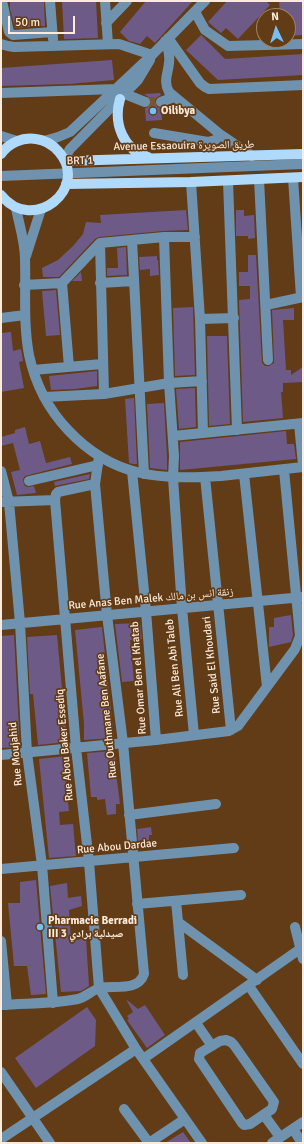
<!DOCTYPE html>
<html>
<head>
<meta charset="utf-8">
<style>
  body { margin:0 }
  #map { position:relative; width:304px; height:1144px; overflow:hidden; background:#613c17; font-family:Signika,sans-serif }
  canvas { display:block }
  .frame { position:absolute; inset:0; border:2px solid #fdeada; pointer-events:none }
  .north { position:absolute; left:256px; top:8px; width:40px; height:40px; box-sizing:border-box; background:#613c17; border:1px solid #9f8265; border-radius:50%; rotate:356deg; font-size:11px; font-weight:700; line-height:16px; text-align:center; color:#fdeada }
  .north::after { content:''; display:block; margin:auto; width:14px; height:18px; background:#77c0f7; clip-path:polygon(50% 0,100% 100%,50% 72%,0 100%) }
  .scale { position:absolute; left:8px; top:16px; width:67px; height:18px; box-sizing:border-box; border:2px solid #fdeada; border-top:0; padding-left:5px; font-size:12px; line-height:14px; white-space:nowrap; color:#fdeada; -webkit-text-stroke:3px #613c17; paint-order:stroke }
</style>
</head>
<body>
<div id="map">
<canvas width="304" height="1144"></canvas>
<div class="frame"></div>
<div class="north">N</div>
<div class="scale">50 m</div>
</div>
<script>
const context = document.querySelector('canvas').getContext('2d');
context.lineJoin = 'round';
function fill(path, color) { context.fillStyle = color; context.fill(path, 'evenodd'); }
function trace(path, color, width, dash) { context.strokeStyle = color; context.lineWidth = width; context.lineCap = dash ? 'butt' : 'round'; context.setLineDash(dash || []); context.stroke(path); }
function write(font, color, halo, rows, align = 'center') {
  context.font = font + ' Signika,"Noto Naskh Arabic",sans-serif'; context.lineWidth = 3.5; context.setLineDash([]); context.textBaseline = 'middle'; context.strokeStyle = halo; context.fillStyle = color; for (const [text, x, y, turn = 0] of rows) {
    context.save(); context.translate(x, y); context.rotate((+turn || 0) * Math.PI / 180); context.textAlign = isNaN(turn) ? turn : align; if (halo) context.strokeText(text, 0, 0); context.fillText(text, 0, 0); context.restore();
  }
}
const building = new Path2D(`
  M10 1H44L45 26 15 28 10 9Z
  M62 1H96L98 38 64 39Z
  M146 1H193L155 43 147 36 140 44 129 41 120 32Z
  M227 1H266L270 5 238 39 226 28 221 33 208 22Z
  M279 1H303V35L288 36V16H280Z
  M201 35 225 59 303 54V75L218 80 186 50Z
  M112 60 114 80 69 84 1 86V68Z
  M160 93 161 95 156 98 155 101 157 107 161 108 162 120 146 121 145 108 149 107 151 101 150 98 144 94Z
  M186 210 188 230 163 231 99 237 95 239 59 277H43L42 268 58 260 73 246 83 234 86 222 101 223 100 215Z
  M236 210H244V216L254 215 255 238 248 239V236H236Z
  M126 247 127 275 107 276V268H118L117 248Z
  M248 255H256L262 363 265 366H269L274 363V360L272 310 294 308V320H283L286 370H291V375L303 367V382L283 383V392H281L283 418 243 422 239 300 250 299V286H239V272H248Z
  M157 256V260H158L159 275 150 276V269L140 270 139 257Z
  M81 272 82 281H72Z
  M56 290 60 335 46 336 42 291Z
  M193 307 195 375 175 376 173 308Z
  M11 332 13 351 21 349 23 361 19 362 24 388 1 392V333Z
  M207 336H227L230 424 209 426Z
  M97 371V386L75 389 51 390 49 376Z
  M195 388 196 427 179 429 176 389Z
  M134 398 137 464H133L129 463 125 399Z
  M164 403 167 456V470L150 468 147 404Z
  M25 427 29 444 40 441 46 463 70 457 72 464 25 476 23 479 24 485 27 487 34 486 36 493 17 495 11 472 20 470 13 443 1 446V437L15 433V430Z
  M286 431 287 444H294L296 459 180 470V442Z
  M90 474 89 479 55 486 54 482Z
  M291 615 293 635 291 642 269 647V627H274V618Z
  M140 623 142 639 130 640 134 681 122 682 115 624Z
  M102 627 114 738 84 740V724L75 630Z
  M14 635 20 747 1 748V636Z
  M57 635 67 742 38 745 33 694H30L27 637Z
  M114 751 117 766 116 773 120 804H116V814L107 815 105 799 97 800V797H91L87 753Z
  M66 756 68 766 64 767 69 811 59 812 60 825 73 824 76 856 49 858 39 759Z
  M151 827 152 835H149V843H143L142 840 138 841 137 829Z
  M36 880 46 994 31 995 27 966H14L8 903H20V882Z
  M67 883 68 898 81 896 82 906 69 910 71 941 86 938 89 986 81 991 61 992 50 886Z
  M127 1000 138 1009 145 1005 165 1035 147 1048 127 1020 129 1019 127 1016 133 1012 127 1001Z
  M87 1007 96 1020 95 1046 36 1088 15 1058Z
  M183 1132 191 1143H165Z`);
const minorTunnel = new Path2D(`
  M145 102H161`);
const minor = new Path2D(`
  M2 1 9 32 13 35 52 32
  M50 1 53 39
  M105 1 108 44
  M195 12 205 30 228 46 303 44
  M106 23 127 1
  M168 38 200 83 205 87 209 89 303 85
  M165 41C168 48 170 56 169 63 168 74 163 81 169 92L221 135 252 156
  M1 44 8 46 14 47 119 44 152 55
  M1 93 116 89
  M125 94 145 102
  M161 102 174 97
  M154 133 208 142 215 140 221 135
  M1 136 17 141
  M44 141 58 137 70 132 152 55 205 1
  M64 159 70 149 138 80 150 60
  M1 176 303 164
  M293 178 301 297
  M259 179 268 360
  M228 181 237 430
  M191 182 200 319 203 433
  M16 208C19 224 25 242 25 259 26 291 23 323 29 355 35 383 49 410 68 430 113 478 160 480 221 476 249 473 276 470 303 467
  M164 237 169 383 174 456 173 478 182 608 194 735
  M132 240 144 474
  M100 243 104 394
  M26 256 41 209
  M62 283 69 367
  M100 283 134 281
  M24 285 62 283 100 243 164 237H195
  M266 305 303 297
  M1 318 25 315
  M200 319 234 318
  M33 370 102 364
  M44 397 104 394 169 383 202 381
  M299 424 303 465
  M173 436 303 423
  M1 471 9 502 20 623 27 753 42 865 53 1003
  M132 471 146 611 156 740
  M244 474 267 687
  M205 477 231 730
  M29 481 98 465
  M95 484 58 492 56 494 55 500 76 748 89 862 99 988 136 1049 202 1143
  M1 502 55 500
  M1 625 303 597
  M1 755 156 740 229 731 238 726 295 649 300 636 284 470
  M129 815 216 804
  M1 869 234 848
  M176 901 183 975
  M137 904 241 895
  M178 922 257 980
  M295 927 303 959
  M1 941 7 1005
  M249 986 303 1064
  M1 1005C27 1003 52 1004 78 999 86 997 92 990 100 988 114 985 138 992 144 974L123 743 107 615 95 484 99 456
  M196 1023 212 1046
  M226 1040 231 1042 234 1045 274 1102 272 1109 250 1124 244 1125 242 1123 199 1059 200 1053 220 1041Z
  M143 1059 300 949
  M1 1072 50 1143
  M124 1109 149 1143
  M264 1115 280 1137
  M293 1129 302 1143
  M1 1139 136 1049
  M149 1143 185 1119
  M272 1143 303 1122`);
const major = new Path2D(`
  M120 99C113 123 123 150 148 157
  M1 154C9 143 22 137 36 139 45 140 53 145 59 152 90 188 33 235 1 195
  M65 161 303 154
  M66 184 191 182 303 177`);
const markers = [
  [153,111,4,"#77c0f7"],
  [40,927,4,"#77c0f7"]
];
const poiNames = [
  ["Oilibya",161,111],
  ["Pharmacie Berradi",48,921],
  ["III صيدلية برادي 3",48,934]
];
const streetNames = [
  ["Avenue Essaouira طريق الصويرة",184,146,-1],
  ["BRT 1",80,161,-2],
  ["Rue Anas Ben Malek زنقة انس بن مالك",151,599,-5],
  ["Rue Said El Khoudari",212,665,-96],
  ["Rue Ali Ben Abi Taleb",175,668,-96],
  ["Rue Omar Ben el Khatab",139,678,-94],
  ["Rue Outhmane Ben Aafane",107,716,-96],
  ["Rue Abou Baker Essediq",65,745,-95],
  ["Rue Moujahid",16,754,-95],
  ["Rue Abou Dardae",117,847,-5]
];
fill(building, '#6d5a87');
trace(minorTunnel, '#785634', 10, [10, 5]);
trace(minor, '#6f93ae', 10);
trace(major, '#b0dafc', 10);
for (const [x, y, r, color] of markers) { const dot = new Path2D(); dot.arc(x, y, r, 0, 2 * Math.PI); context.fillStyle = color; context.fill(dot); trace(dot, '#613c17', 1.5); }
write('bold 11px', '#fdeada', '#613c17', poiNames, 'left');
write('11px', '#fdeada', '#613c17', streetNames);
</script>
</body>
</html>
